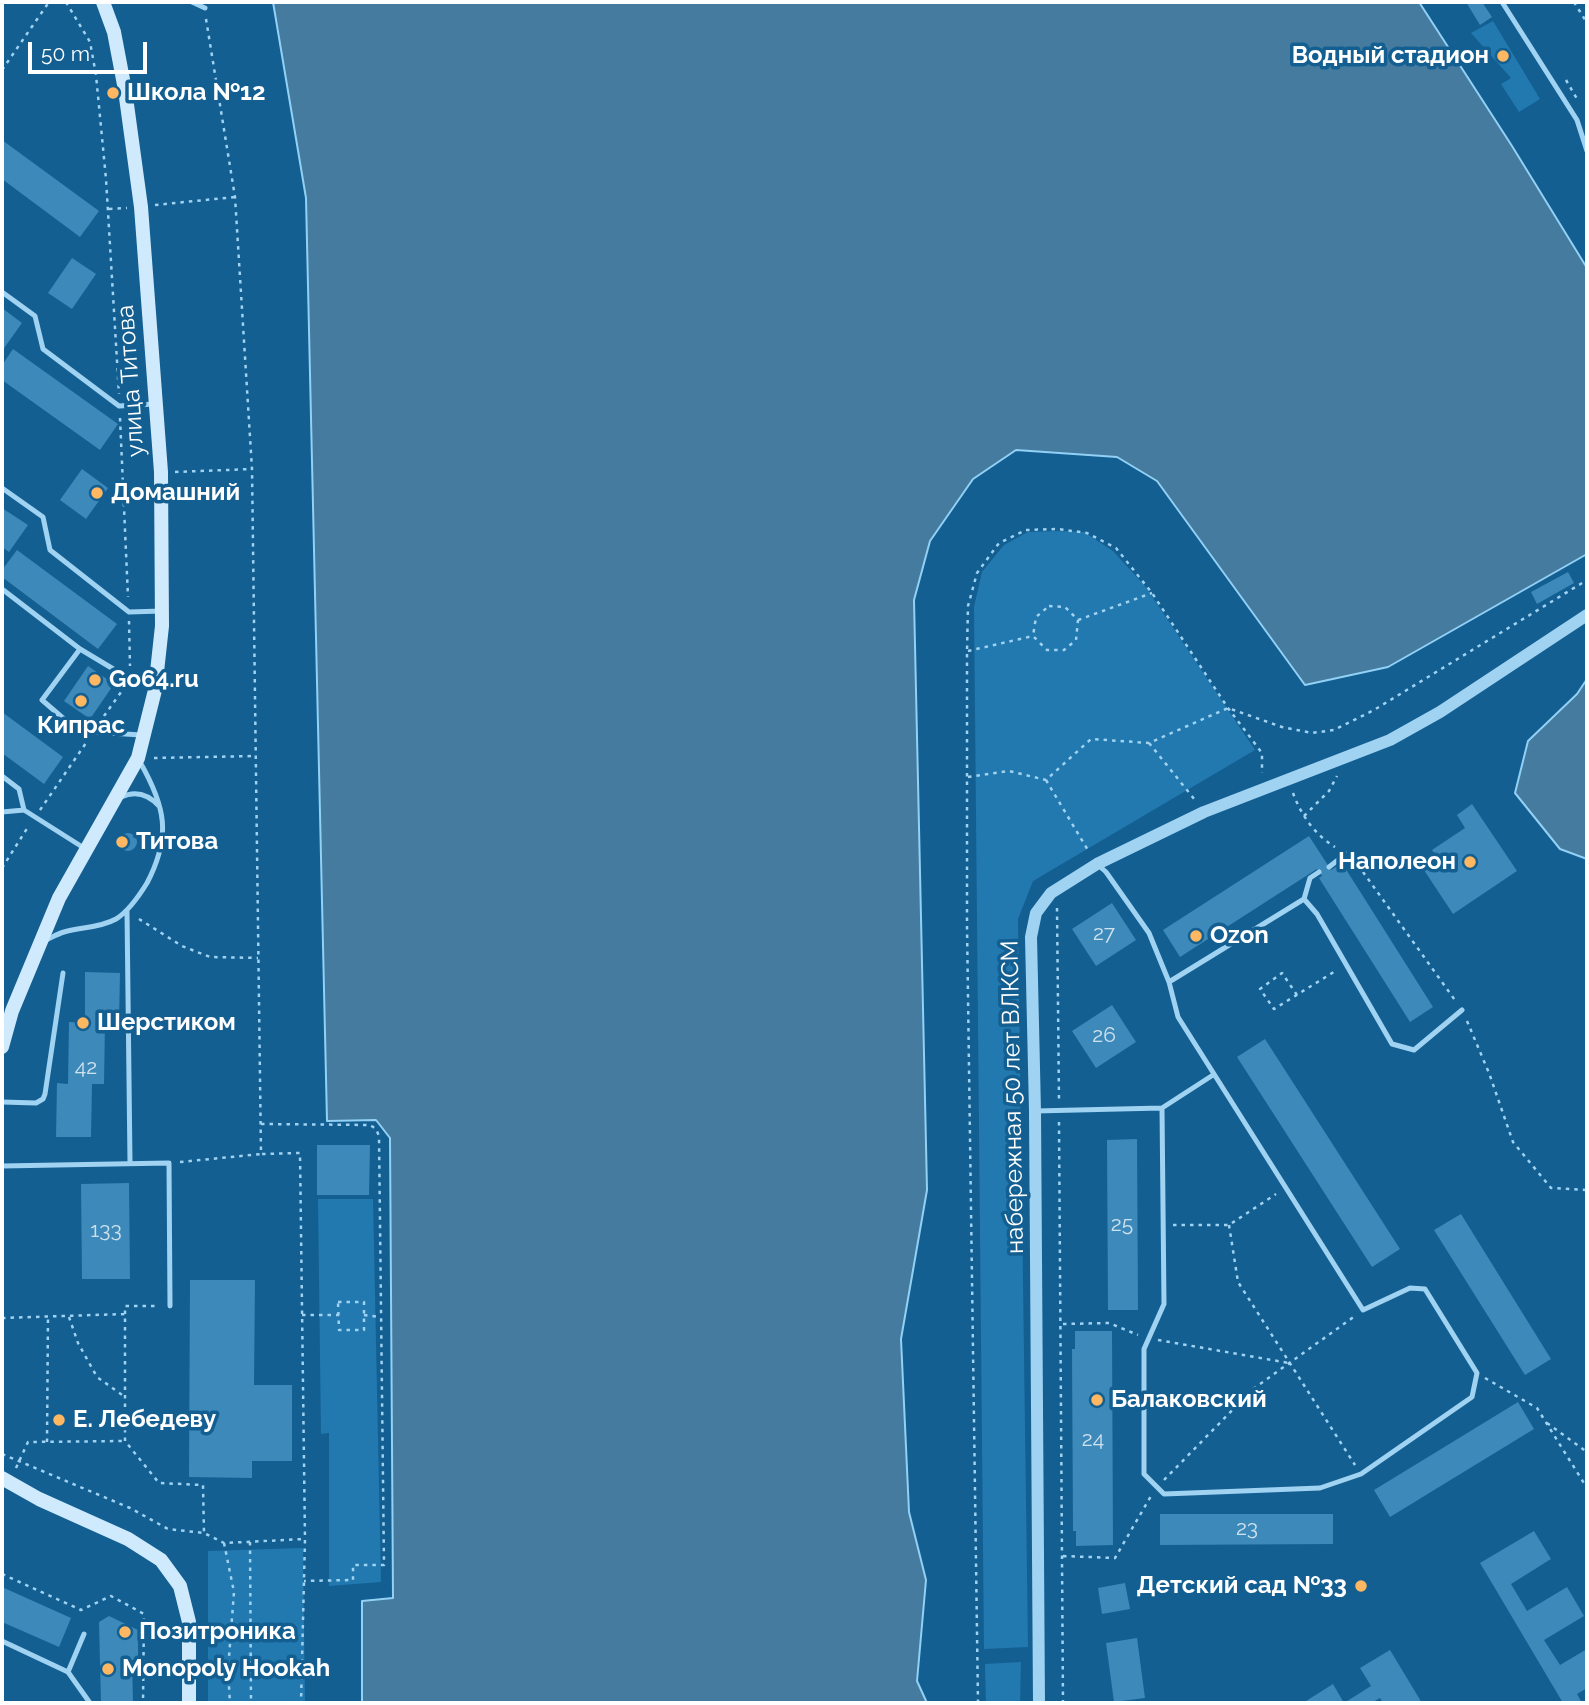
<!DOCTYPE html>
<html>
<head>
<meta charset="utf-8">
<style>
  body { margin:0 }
  #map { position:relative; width:1589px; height:1705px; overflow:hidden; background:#135f92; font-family:Raleway,sans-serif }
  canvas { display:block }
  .frame { position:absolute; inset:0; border:4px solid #fff; pointer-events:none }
  .scale { position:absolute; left:28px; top:42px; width:119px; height:32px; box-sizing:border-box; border:4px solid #fff; border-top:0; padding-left:9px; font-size:21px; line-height:24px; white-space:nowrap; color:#fff; -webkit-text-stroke:5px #135f92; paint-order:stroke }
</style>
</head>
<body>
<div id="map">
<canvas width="1589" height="1705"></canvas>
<div class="frame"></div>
<div class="scale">50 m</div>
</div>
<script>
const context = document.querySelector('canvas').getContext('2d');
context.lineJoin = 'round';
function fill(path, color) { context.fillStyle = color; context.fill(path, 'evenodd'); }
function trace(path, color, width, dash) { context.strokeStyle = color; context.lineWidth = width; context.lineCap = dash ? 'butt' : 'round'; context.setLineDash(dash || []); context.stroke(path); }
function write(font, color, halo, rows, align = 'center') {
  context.font = font + ' Raleway,sans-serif'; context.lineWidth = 7; context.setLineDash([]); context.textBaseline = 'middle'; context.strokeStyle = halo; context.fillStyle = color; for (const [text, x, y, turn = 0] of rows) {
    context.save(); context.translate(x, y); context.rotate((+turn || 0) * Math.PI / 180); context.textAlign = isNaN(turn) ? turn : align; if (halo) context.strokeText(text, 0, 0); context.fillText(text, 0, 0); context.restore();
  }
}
const green = new Path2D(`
  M1493 21 1540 99 1519 112 1501 84 1511 78 1471 33Z
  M1057 531 1084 532 1113 551 1145 586 1255 750 1033 881 1018 919 1028 1647 984 1649 974 607 982 572 1004 545 1028 532Z
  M318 1199H373L381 1582 329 1586V1433L321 1434Z
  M303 1548 305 1703H208V1551Z
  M1021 1662 1020 1703H986L985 1664Z`);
const water = new Path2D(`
  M273 2H1419L1512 146 1587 268V554L1388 667 1305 685 1157 481 1117 457 1016 450 973 479 930 541 914 600 927 1190 901 1339 909 1512 926 1580 917 1681 927 1703H362V1601L393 1598 390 1138 376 1120 327 1121 306 198Z
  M1587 679V859L1560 849 1515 793 1528 741 1577 694Z`);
const building = new Path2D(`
  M1466 2H1482L1492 17 1480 25Z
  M2 140 99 211 80 237 2 179Z
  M72 258 96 274 72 309 48 293Z
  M2 308 22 323 2 351Z
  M13 349 118 424 100 450 2 380V365Z
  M82 469 108 488 86 519 60 500Z
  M2 508 28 525 9 552 2 547Z
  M17 550 117 624 98 649 2 577V570Z
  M1568 572 1574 583 1537 604 1531 592Z
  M88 666 114 684 90 719 64 701Z
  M2 712 63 757 44 784 2 753Z
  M1472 804 1517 871 1453 914 1422 867 1437 857 1432 850 1465 828 1457 815Z
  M119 842a9 9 0 1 1 18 0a9 9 0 1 1-18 0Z
  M1309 836 1331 870 1342 863 1433 1007 1410 1022 1319 878 1322 876 1317 869 1180 957 1163 930Z
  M1112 903 1136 940 1096 966 1072 929Z
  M85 972 120 973 119 1023H105L104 1084H92L91 1137H56L57 1083 68 1084 69 1022 85 1023Z
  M1112 1005 1136 1042 1096 1068 1072 1031Z
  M1265 1039 1400 1249 1372 1267 1237 1057Z
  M1137 1139 1138 1310H1108L1107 1140Z
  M317 1145H370L369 1195H317Z
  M129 1183 130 1279H82L81 1184Z
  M1461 1214 1551 1359 1525 1375 1434 1230Z
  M190 1280H255L254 1385H292V1461H252V1478L189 1477Z
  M1075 1331H1112L1113 1545 1076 1546V1531H1073L1072 1349H1075Z
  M1518 1402 1534 1429 1390 1517 1374 1490Z
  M1160 1514H1333V1544L1160 1545Z
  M1534 1531 1551 1559 1511 1584 1527 1611 1567 1587 1584 1616 1544 1640 1560 1665 1587 1649V1688L1577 1694 1582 1703H1563L1480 1563Z
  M1125 1583 1130 1609 1102 1614 1098 1588Z
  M2 1587 71 1618 59 1647 2 1622Z
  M109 1616 138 1630V1660H132L133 1703H101L99 1622Z
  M1137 1638 1145 1698 1114 1702 1106 1643Z
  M1390 1650 1422 1703H1383L1380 1698 1371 1703H1307L1306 1701 1333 1684 1344 1703 1371 1686 1360 1668Z`);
const path = new Path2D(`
  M66 2 90 42 96 75 106 179 119 394
  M1574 2 1587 23
  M206 19 235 197 252 469 261 1154 300 1153 305 1539 301 1703
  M2 70 49 2
  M1566 80 1577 99
  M155 205 235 197
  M109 209 127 208
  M120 418 128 597
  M175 472 252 469
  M1049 606 1065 607 1078 620 1076 640 1064 650H1047L1033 636 1036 617Z
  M1078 620 1152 593
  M129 621 130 666
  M968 651 1033 636
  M99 723 124 688
  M1149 743 1195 800
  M154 758 256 756
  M968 777 1009 771 1046 780 1091 739 1149 743 1228 708 1282 727 1312 733 1334 730 1374 710 1587 580
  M1046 780 1089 852
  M1293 793C1301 815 1315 835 1335 847
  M40 810 86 743
  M1304 816 1329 791 1337 776
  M1353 858 1457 1003
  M2 868 28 827
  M1057 908 1059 1101
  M139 919 182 946 210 957 258 958
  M1297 995 1282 973 1260 989 1274 1009 1337 970
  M1467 1021 1489 1073 1513 1142 1551 1188 1587 1190
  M1059 1122 1063 1703
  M261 1124 370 1125 376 1129 379 1136 384 1565H353V1580L304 1581
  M180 1162 261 1154
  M1173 1225H1229L1276 1194
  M1229 1225 1238 1282 1355 1465
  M338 1302H364V1330H339Z
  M125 1314V1306H159
  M302 1315H339
  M364 1315 380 1317
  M69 1317 78 1343 97 1377 125 1397
  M2 1318 125 1314V1441L159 1483 203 1485 204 1533
  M1063 1324 1109 1323 1138 1335
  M1158 1340 1289 1363
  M1485 1378 1537 1408 1587 1488
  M1547 1423 1587 1452
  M47 1442 48 1316
  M2 1454 130 1508 168 1529 204 1533 224 1543 305 1539
  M16 1468 28 1442 125 1441
  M1164 1480 1253 1389 1355 1316
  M250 1542 251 1703
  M224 1543 234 1592 228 1670 230 1703
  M1063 1556 1115 1558 1151 1496
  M2 1574 81 1610 111 1596 144 1614 143 1703
  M978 1703 967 926V651L968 606 977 573 999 543 1026 530 1058 529 1087 533 1116 548 1152 593 1228 708 1262 753V773`);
const service = new Path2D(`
  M192 2 205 8
  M1502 2 1577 120 1587 151
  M2 292 35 316 43 349 119 406 155 404
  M2 488 43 517 50 550 129 612 162 611
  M2 589 80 649 42 700 78 731 141 735
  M80 649 130 679H156
  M2 776 19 789 24 810
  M121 797C136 790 148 794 159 806
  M2 812 24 810 84 848
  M1097 864 1106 872 1149 933 1169 982 1304 899 1317 914 1392 1044 1414 1050 1462 1010
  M1329 867 1338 860 1344 852
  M1304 899 1310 878 1319 872
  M127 911 130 1163
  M44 941C51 938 57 934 64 932 81 927 100 928 116 919 129 911 139 896 147 883 172 835 165 806 140 762
  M2 1102 36 1103 43 1099 45 1094 63 973
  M1162 1108 1213 1075
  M1035 1111 1162 1108 1164 1304 1144 1349V1474L1164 1494 1320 1488 1361 1474 1472 1397 1477 1373 1425 1289 1410 1288 1363 1310 1178 1017 1169 982
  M2 1166 169 1163 170 1306
  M2 1641 68 1672 90 1703
  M68 1672 84 1634`);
const tertiary = new Path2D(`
  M1039 1703 1035 1111 1031 937 1036 913 1051 893 1097 864 1204 812 1390 740 1440 712 1587 615`);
const secondary = new Path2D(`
  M2 1047 12 1011 59 898 138 758 155 690 162 626 161 472 141 207 125 90 114 32 103 2
  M2 1478 39 1499 128 1539 161 1560 180 1586 189 1622V1703`);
const markers = [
  [1503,56,7,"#ffb861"],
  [113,93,7,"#ffb861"],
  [97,493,7,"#ffb861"],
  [95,680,7,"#ffb861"],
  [81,701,7,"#ffb861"],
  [122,842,7,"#ffb861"],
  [1470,862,7,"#ffb861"],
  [1196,936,7,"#ffb861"],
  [83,1023,7,"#ffb861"],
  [1097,1400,7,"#ffb861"],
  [59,1420,7,"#ffb861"],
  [1361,1586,7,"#ffb861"],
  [125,1632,7,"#ffb861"],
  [108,1669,7,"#ffb861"]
];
const numberNames = [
  ["27",1104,934],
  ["26",1104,1036],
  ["42",86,1068],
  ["25",1122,1225],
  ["133",106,1231],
  ["24",1093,1440],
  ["23",1247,1529]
];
const poiNames = [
  ["Водный стадион",1489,56,"right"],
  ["Школа №12",127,93],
  ["Домашний",111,493],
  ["Go64.ru",109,680],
  ["Кипрас",81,726,"center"],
  ["Титова",136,842],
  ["Наполеон",1456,862,"right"],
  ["Ozon",1210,936],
  ["Шерстиком",97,1023],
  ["Балаковский",1111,1400],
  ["Е. Лебедеву",73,1420],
  ["Детский сад №33",1347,1586,"right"],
  ["Позитроника",139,1632],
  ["Monopoly Hookah",122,1669]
];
const streetNames = [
  ["улица Титова",131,381,-94],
  ["набережная 50 лет ВЛКСМ",1013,1097,-91]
];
fill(green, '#2279af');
fill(water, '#447b9f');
trace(water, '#92d0f5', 2);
fill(building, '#3c89ba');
trace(path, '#a0d2f2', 2.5, [3.5, 5]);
trace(service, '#a0d2f2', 5);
trace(tertiary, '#a0d2f2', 12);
trace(secondary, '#cfeafc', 14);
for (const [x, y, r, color] of markers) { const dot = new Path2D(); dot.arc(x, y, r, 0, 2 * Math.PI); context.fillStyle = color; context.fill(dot); trace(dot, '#135f92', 2.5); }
write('21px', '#cee2ee', null, numberNames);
write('bold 24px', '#fff', '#135f92', poiNames, 'left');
write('24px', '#fff', '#135f92', streetNames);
</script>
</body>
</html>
